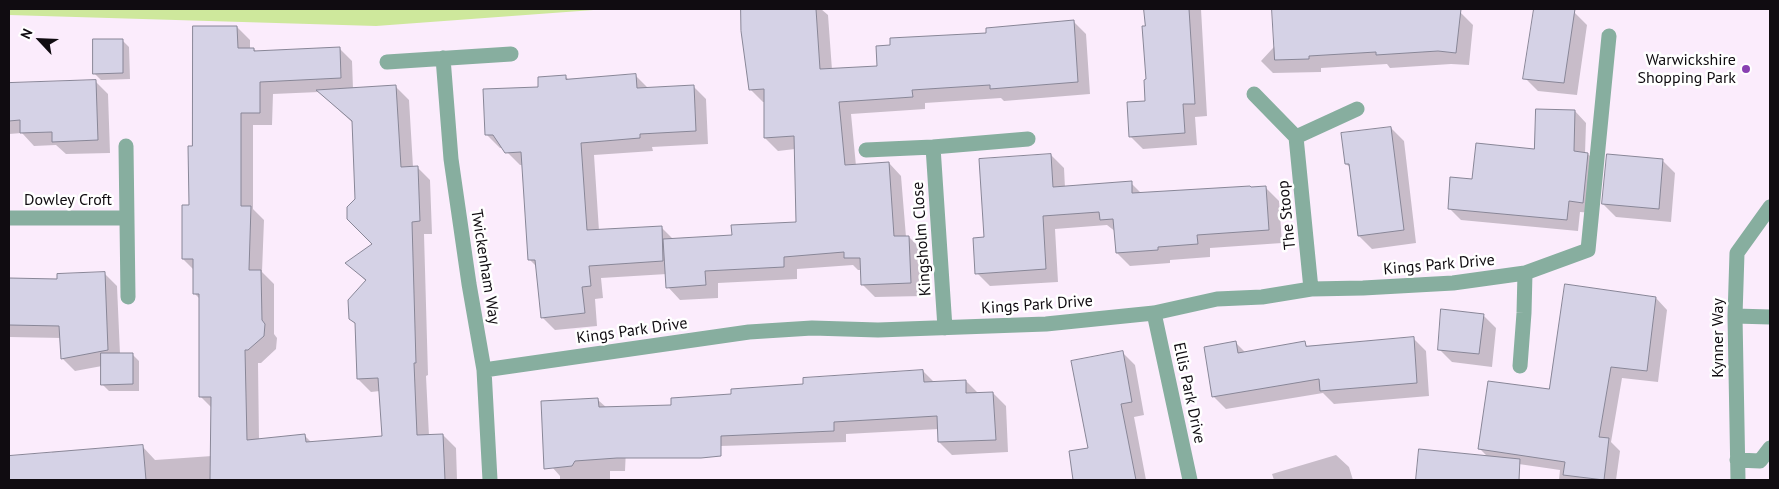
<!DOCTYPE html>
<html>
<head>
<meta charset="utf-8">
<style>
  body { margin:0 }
  #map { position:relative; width:1779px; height:489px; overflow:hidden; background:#fbecfc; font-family:"PT Sans",sans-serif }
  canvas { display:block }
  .frame { position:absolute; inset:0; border:10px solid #100c11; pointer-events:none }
  .north { position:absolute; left:15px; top:15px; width:50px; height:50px; -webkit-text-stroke:4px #fff; paint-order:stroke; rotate:295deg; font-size:14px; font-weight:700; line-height:20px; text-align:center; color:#100c11 }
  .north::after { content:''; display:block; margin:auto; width:18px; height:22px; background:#100c11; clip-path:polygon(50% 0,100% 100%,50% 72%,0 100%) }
</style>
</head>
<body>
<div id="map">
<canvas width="1779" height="489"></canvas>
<div class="frame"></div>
<div class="north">N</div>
</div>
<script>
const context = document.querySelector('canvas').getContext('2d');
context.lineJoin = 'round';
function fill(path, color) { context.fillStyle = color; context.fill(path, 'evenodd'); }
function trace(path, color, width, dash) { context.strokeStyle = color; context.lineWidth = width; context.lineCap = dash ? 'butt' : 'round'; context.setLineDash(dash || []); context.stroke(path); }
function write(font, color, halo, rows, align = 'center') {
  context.font = font + ' "PT Sans",sans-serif'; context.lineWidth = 5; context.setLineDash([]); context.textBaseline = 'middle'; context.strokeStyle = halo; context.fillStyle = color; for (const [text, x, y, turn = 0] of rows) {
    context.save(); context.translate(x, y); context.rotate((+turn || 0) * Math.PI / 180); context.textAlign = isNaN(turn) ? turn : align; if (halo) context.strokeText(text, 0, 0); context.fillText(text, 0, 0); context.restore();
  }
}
const green = new Path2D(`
  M9 9H607L376 26 9 15Z`);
const shadow = new Path2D(`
  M748 9H821L828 15 832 70 879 67 987 35 1073 21 1086 34 1090 94 1004 101 1001 98 925 103V109L851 114 856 166 889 163 901 176 906 237H909L922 250 923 296 875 297 862 284V270H858L853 265 797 269V279L718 283V298L680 300 668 287 667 274 601 278 603 298 595 299 597 326 555 330 542 317 537 267 530 260 523 165H520L503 148H500L487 135 540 88 565 76 569 80 635 75 648 88 693 86 706 99 708 144 652 147 653 151 594 155 599 231 661 227 674 240 733 236 797 223 795 149 778 151 765 138V102H763L750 89 742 16Z
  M1146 9H1201L1207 116 1195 117 1197 145 1143 149 1130 136 1146 102Z
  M1309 9H1420L1460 12 1473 25 1469 65 1451 64 1390 68 1387 64 1321 68V72L1273 73 1261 61Z
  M1535 9H1553L1574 12 1587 25 1577 95 1538 91 1525 78Z
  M237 27 250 40V49H254L257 52 339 48 352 61 353 89 396 87 409 100 413 167H417L430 180 432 234H424L428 375 426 376 429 436 443 435 456 448 457 480H36L34 455 52 454V452L142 446 155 460 212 456V408L200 396V299L194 293V270L183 259 190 206 194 148ZM319 92 353 123 356 200 374 244 347 263 367 282 350 318 356 325 358 379 371 392 380 391 383 437 312 443 304 435 259 440 258 363H261L276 349 277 338 274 334V284L262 272 264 220 253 209V125H272L273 94Z
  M122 40 129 47 130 79 101 80 94 73Z
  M95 81 108 94 110 153 66 154 56 145 34 146 22 133 9 134V85Z
  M1575 111 1586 123 1585 154H1588L1599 165 1594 213 1580 212 1578 231 1461 220 1449 208 1474 180 1536 150Z
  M1391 128 1404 141 1416 243 1372 249 1359 236 1351 168 1346 164Z
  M1051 155 1064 168 1065 188 1131 183 1142 194 1266 188 1279 201 1282 243 1210 248V257L1170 260V263L1130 266 1117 253 1116 232 1107 225 1055 229 1058 282 990 286 977 273 986 239Z
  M1662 160 1675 173 1671 222 1616 217 1603 204Z
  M104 273 117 286 120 354H132L139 361V391H109L102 384V366L75 371 62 358 61 338 9 337V279L59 280Z
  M1656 298 1667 310 1658 382 1622 378 1611 442 1620 451 1616 480H1559L1560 470 1491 460 1479 448 1550 391Z
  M1483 315 1496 328 1492 367 1452 362 1439 349Z
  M1413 338 1426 351 1429 396 1334 404 1323 393 1226 409 1213 396 1236 343 1246 353 1304 343 1308 347Z
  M1122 352 1135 365 1144 415 1134 417 1146 480H1074L1071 452 1089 449Z
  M923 371 934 382 966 381 979 394 993 393 1006 406 1008 452 952 455 939 442V429L846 434V442L626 449 625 471H610V480H560V476L545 459 598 400 607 408 673 406 732 395Z
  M1420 450 1501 474 1500 480H1417Z
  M1336 455 1349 467 1353 480H1274L1272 474Z`);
const building = new Path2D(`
  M741 9H816L820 69 877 66 876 46 890 45V38L986 33V28L1074 20 1078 82 990 89V85L912 90 913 97 839 102 845 165 889 162 894 236H909L911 283 861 285 860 258H844V252L784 257V267L705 271 706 285 666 288 663 239 732 235 731 225 796 222 794 136 764 138V89L749 90 741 31Z
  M1144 9H1189L1195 104H1183L1185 133 1129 137 1127 102 1145 101 1144 80 1146 79 1142 26H1145Z
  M1272 9H1461L1456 53 1438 51 1376 55V52L1309 56V59L1275 60Z
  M1534 9H1575L1564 83 1523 79Z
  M193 26H237L238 48H254V51L340 47 341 78 260 82V113H241V206H251L249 270H261L262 320 265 324 264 336 248 350H245L247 440 305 434 306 442 382 436 378 378 357 379 355 323 349 319 348 300 366 280 345 263 372 244 347 219V207L355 199 352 121 316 90 396 85 401 167 418 166 420 221 412 222 416 363H414L417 435 443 434 445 480H210L211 397H199V294H193V259H182V205H189L188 146H192Z
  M93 39H123V73L93 74Z
  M636 74 637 88 694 85 696 131 640 134V138L581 143 587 230 662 226 663 261 589 266 591 286 582 287 585 313 541 318 535 260H528L521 152 505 153 493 135H485L483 89 538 87V77L566 75V79Z
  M96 80 98 140 52 142V132L20 133V120L9 121V83Z
  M1536 109 1575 110 1574 151 1588 153 1583 203 1569 201 1567 220 1448 209 1450 177 1472 179 1476 143 1534 149Z
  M1391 127 1404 230 1358 236 1349 164H1345L1341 133Z
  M1051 154 1053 187 1132 181V193L1250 186 1251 187 1266 186 1269 230 1197 235 1198 244 1158 247V250L1116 253 1113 219 1100 220 1099 212 1043 216 1046 269 975 274 973 238 984 237 979 159Z
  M1607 154 1663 159 1659 209 1602 204Z
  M105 272 108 350 61 359 59 326 9 325V278L57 279V274Z
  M1565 284 1656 297 1647 371 1611 367 1599 437 1609 438 1604 480 1563 475 1565 462 1478 449 1488 381 1549 389Z
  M1441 309 1484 314 1479 354 1438 350Z
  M1414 337 1417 383 1320 391 1319 379 1212 397 1204 347 1236 341 1238 353 1305 341 1306 346Z
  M1123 351 1132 402 1121 404 1136 480H1073L1069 451 1088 448 1071 361Z
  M101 353H133V384L101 385Z
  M923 370 924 382 966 380V393L993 392 996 440 938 442 937 416 834 422V431L721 436V456L701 458H617L575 461 572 466 544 469 541 401 598 398 599 407 671 405V398L731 394V389L803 384V378Z
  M143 445 146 480H9V456Z
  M1419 449 1520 459 1519 480H1416Z`);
const minor = new Path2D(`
  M443 58 451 159 469 284 484 370 490 480
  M387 62 511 54
  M1254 94 1296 137 1357 109
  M1296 137 1311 289
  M126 146 128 297
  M933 147 945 328
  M866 150 933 147 1028 139
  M9 218H126
  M1154 313 1190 480
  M1735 316 1770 317
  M1520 366 1524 313 1525 273
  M484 370 749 332 812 328 878 330 1046 324 1154 313 1217 299 1262 297 1311 289 1363 288 1453 283 1525 273 1588 250 1609 36
  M1737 460 1760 461 1770 448
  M1738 480 1735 316 1737 253 1770 207`);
const markers = [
  [1746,69,5,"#8940b2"]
];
const poiNames = [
  ["Warwickshire",1736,60],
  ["Shopping Park",1736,78]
];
const streetNames = [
  ["Dowley Croft",68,200],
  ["The Stoop",1287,215,-96],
  ["Kingsholm Close",922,239,-94],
  ["Kings Park Drive",1439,265,-5],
  ["Twickenham Way",485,267,81],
  ["Kings Park Drive",1037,305,-4],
  ["Kings Park Drive",632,331,-8],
  ["Kynner Way",1718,338,-90],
  ["Ellis Park Drive",1189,393,78]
];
fill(green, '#cee89c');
fill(shadow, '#0003');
fill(building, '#d5d2e6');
trace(building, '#888697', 1);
trace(minor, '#87ae9f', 15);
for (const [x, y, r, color] of markers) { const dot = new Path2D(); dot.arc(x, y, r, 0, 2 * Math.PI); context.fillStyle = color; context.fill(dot); trace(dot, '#fff', 2); }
write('16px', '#100c11', '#fff', poiNames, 'right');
write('16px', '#100c11', '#fff', streetNames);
</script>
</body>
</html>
